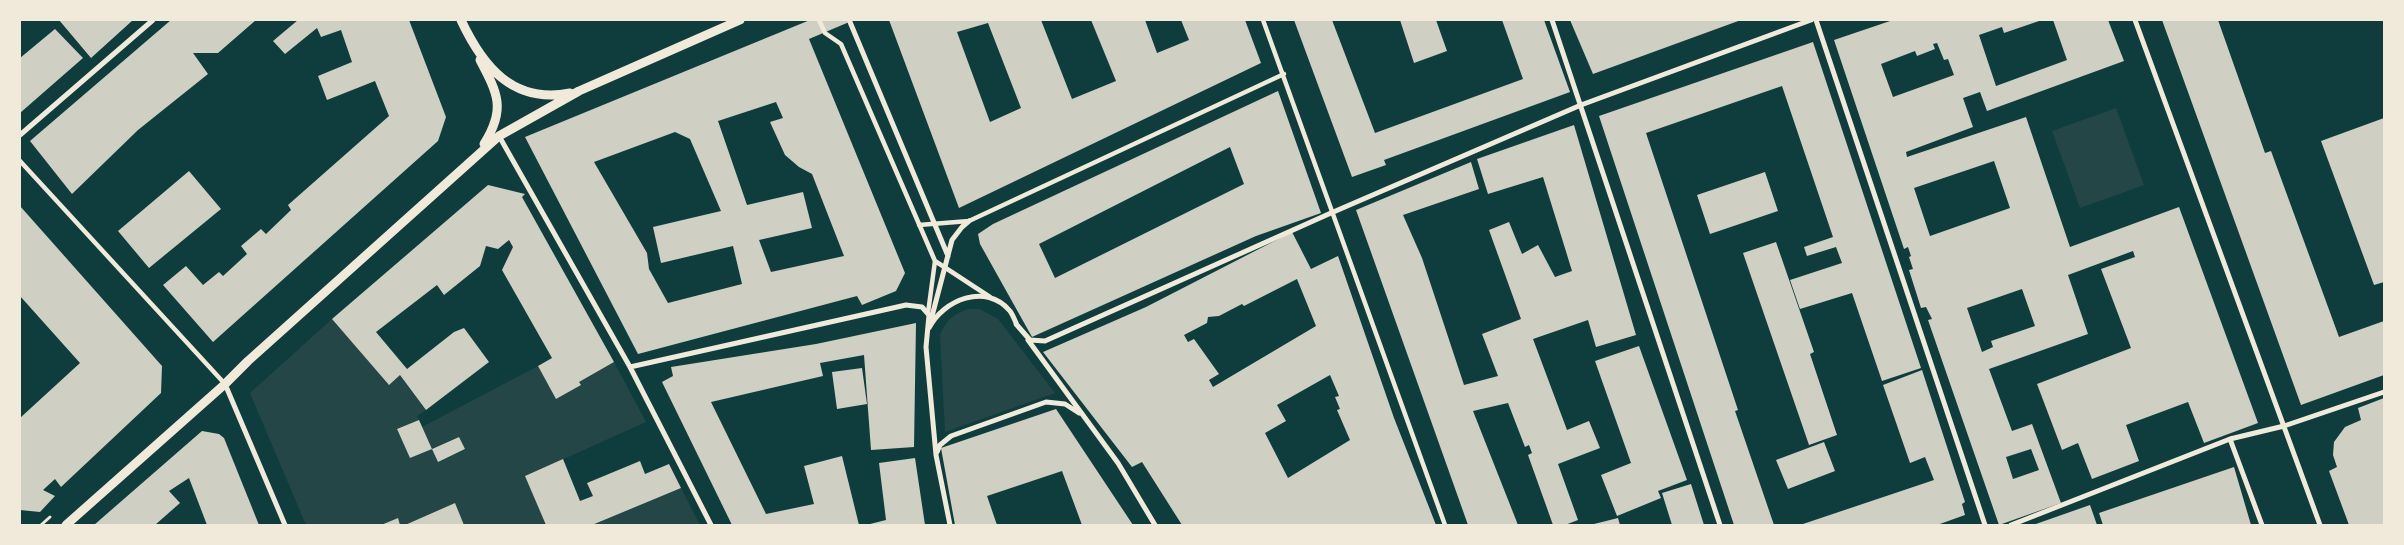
<!DOCTYPE html>
<html>
<head>
<meta charset="utf-8">
<style>
  body { margin:0 }
  #map { position:relative; width:2404px; height:545px; overflow:hidden; background:#0f3d3e; font-family:Commissioner,sans-serif }
  canvas { display:block }
  .frame { position:absolute; inset:0; border:21px solid #f1e9da; pointer-events:none }
</style>
</head>
<body>
<div id="map">
<canvas width="2404" height="545"></canvas>
<div class="frame"></div>
</div>
<script>
const context = document.querySelector('canvas').getContext('2d');
context.lineJoin = 'round';
function fill(path, color) { context.fillStyle = color; context.fill(path, 'evenodd'); }
function trace(path, color, width, dash) { context.strokeStyle = color; context.lineWidth = width; context.lineCap = dash ? 'butt' : 'round'; context.setLineDash(dash || []); context.stroke(path); }
const green = new Path2D(`
  M2116 108 2144 185 2080 208 2052 131Z
  M969 309H979L998 319 1055 393 945 432 940 335C946 320 954 313 969 309Z
  M332 319 388 384 400 375 426 410 417 416 419 420 397 430 410 458 432 448 422 427 538 366 556 399 579 382 614 362 646 422 526 476 546 525H464L455 503 405 525H400L397 518 381 525H306L250 393ZM458 437 465 450 438 461 432 448Z
  M681 488 700 525H592Z`);
const building = new Path2D(`
  M59 20H133L91 58Z
  M171 20H256L218 53H193L208 74 138 130 72 194 30 141Z
  M298 20H409L446 117 438 141 213 342 163 285 186 266 203 285 219 272 223 276 247 254 241 246 261 229 266 234 291 210 288 205 389 116 375 81 327 100 318 76 352 62 341 30 321 37 317 28 285 54 273 41Z
  M810 20H854L809 39 905 273 896 291 862 305 857 296 638 354 525 137ZM776 102 783 118 770 122 785 155 799 167 812 174 844 256 771 272 759 240 812 228 803 192 747 205 718 121ZM675 132 690 139 721 211 653 227 661 263 733 246 742 284 668 303 649 269 647 253 594 162Z
  M889 20H1041L1072 99 1116 81 1091 20H1145L1157 53 1189 40 1181 20H1245L1261 63 959 208ZM988 23 1021 108 990 122 957 32Z
  M1294 20H1332L1375 133 1523 79 1502 20H1544L1570 92 1384 160 1386 165 1352 177Z
  M1400 20H1436L1447 51 1414 63Z
  M1570 20H1741L1593 74Z
  M1893 20H2042L2004 33 2002 27 1979 35 1996 86 2067 60 2053 20H2108L2124 61 1987 111 1980 92 1963 98 1973 127 1906 152 1907 157 2026 117 2070 247 2179 207 2258 423 2204 443 2188 402 2126 425 2139 461 2092 479 2078 443 2062 450 2037 384 2131 348 2101 269 2135 257 2133 251 2068 275 2088 334 1989 369 2012 431 2032 424 2061 503 1999 525 1928 320 1932 319 1926 307 1921 308 1909 270 1913 269 1909 257 1911 256 1908 247 1904 249 1834 40ZM1937 43 1944 60 1948 59 1954 75 1893 97 1881 64 1915 51 1917 56 1935 49 1933 44ZM1994 161 2010 208 1930 236 1914 188ZM2022 289 2035 326 1991 341 1993 347 1982 352 1967 308ZM2031 449 2039 470 2013 479 2006 457Z
  M2162 20H2218L2265 153 2271 151 2339 337 2384 321V375L2301 405Z
  M55 29 83 58 20 113V58Z
  M1813 42 1921 368 1882 381 1852 293 1800 309 1790 280 1842 263 1836 247 1807 256 1804 247 1833 237 1782 86 1646 133 1738 410 1735 411 1774 525H1734L1599 116Z
  M1278 91 1321 213 1256 236 1032 337 980 244 978 234 993 224ZM1230 147 1244 184 1055 278 1039 244Z
  M2384 118V282L2374 285 2321 141Z
  M1574 125 1636 335 1596 347 1588 320 1533 339 1567 430 1589 421 1600 448 1558 464 1578 520 1565 525H1553L1528 455 1532 453 1529 445 1525 447 1508 403 1473 411 1518 525H1468L1356 210 1471 162 1479 189 1403 215 1422 258 1464 385 1498 376 1482 334 1521 319 1489 230 1509 222 1522 254 1538 245 1555 277 1572 271 1543 177 1488 194 1477 159Z
  M189 171 221 209 149 268 118 231Z
  M1765 172 1778 211 1710 234 1697 195Z
  M488 185 525 194 522 197 614 362 579 382 581 385 556 399 538 366 552 358 502 270 513 247 509 240 498 249 486 246 480 266 444 295 437 285 376 332 407 369 454 332 464 328 489 362 426 410 400 375 389 385 332 319Z
  M20 206 162 366 161 393 61 487 55 479 43 490 55 496 40 512 20 510V418L80 363 20 296Z
  M1292 232 1311 269 1338 256 1394 418 1436 525H1182L1142 462 1132 467 1043 352 1146 307ZM1297 279 1316 326 1213 387 1209 380 1219 374 1194 339 1188 342 1184 335 1207 323 1208 317 1219 316 1242 304 1244 306ZM1330 375 1339 396 1335 397 1340 409 1337 410 1350 440 1288 478 1265 433 1286 421 1277 405Z
  M1776 242 1814 352 1810 354 1837 435 1809 445 1743 253Z
  M916 323 914 447 871 450 864 355 820 363 823 376 711 402 766 514 814 504 804 466 842 456 859 525H732L662 382 673 376 671 367 816 344Z
  M1639 346 1687 480 1658 491 1661 498 1617 516 1601 475 1631 463 1595 361Z
  M862 368 867 404 837 409 832 372Z
  M1922 370 1965 502 1962 504 1965 515 1937 525H1800L1934 480 1925 457 1910 463 1883 385Z
  M2384 398V525H2349L2329 471 2337 467 2333 455 2334 442 2345 427 2361 420 2358 408Z
  M1056 409 1133 525H1082L1062 471 987 496 997 525H955L941 448Z
  M419 420 432 449 459 437 465 449 438 462 432 449 410 458 397 429Z
  M202 431 219 434 224 438 259 525H207L189 478 169 491 180 503 155 525H94Z
  M1824 442 1835 471 1788 489 1776 460Z
  M915 458 925 525H866L886 520 879 463Z
  M563 459 580 501 593 496 587 483 640 461 645 474 669 464 681 488 592 525H546L525 476Z
  M2234 467 2251 525H2103L2099 513Z
  M1691 484 1704 525H1672L1662 493Z
  M455 503 464 525H405Z
  M2090 505 2097 525H2033Z
  M398 518 400 525H381Z
  M1618 518 1620 525H1595L1594 524Z`);
const path = new Path2D(`
  M41 525 50 517`);
const pedestrian = new Path2D(`
  M819 20 825 33 841 44 935 261 990 297
  M1263 20 1445 525
  M20 161 225 384
  M919 225 969 221 1284 74
  M928 313 935 261`);
const minor = new Path2D(`
  M1552 20 1720 525
  M1816 20 1985 525
  M2135 20 2320 525
  M850 22 948 256
  M20 135 153 20
  M499 136 630 367 711 525
  M931 320 952 240 962 227 969 221
  M1016 324 1030 340 1045 341 1331 213 1581 105 1811 20
  M929 328C943 300 986 282 1010 311 1013 315 1015 321 1017 325
  M1028 340 1118 463 1155 525
  M630 367 906 305 922 307 929 315 926 347 936 455 950 525
  M225 384 285 525
  M2230 439 2262 525
  M937 452 940 445 951 436 1046 402 1065 404 1079 413
  M2011 525 2230 439 2284 426 2384 392`);
const tertiary = new Path2D(`
  M461 20C483 67 513 104 570 93
  M480 60C498 94 506 109 484 144
  M66 525 225 384 248 361 499 136 579 91 740 20`);
fill(green, '#244646');
fill(building, '#cfcfc3');
trace(path, '#f1e9da', 3);
trace(pedestrian, '#f1e9da', 4.5);
trace(minor, '#f1e9da', 5);
trace(tertiary, '#f1e9da', 9);
</script>
</body>
</html>
